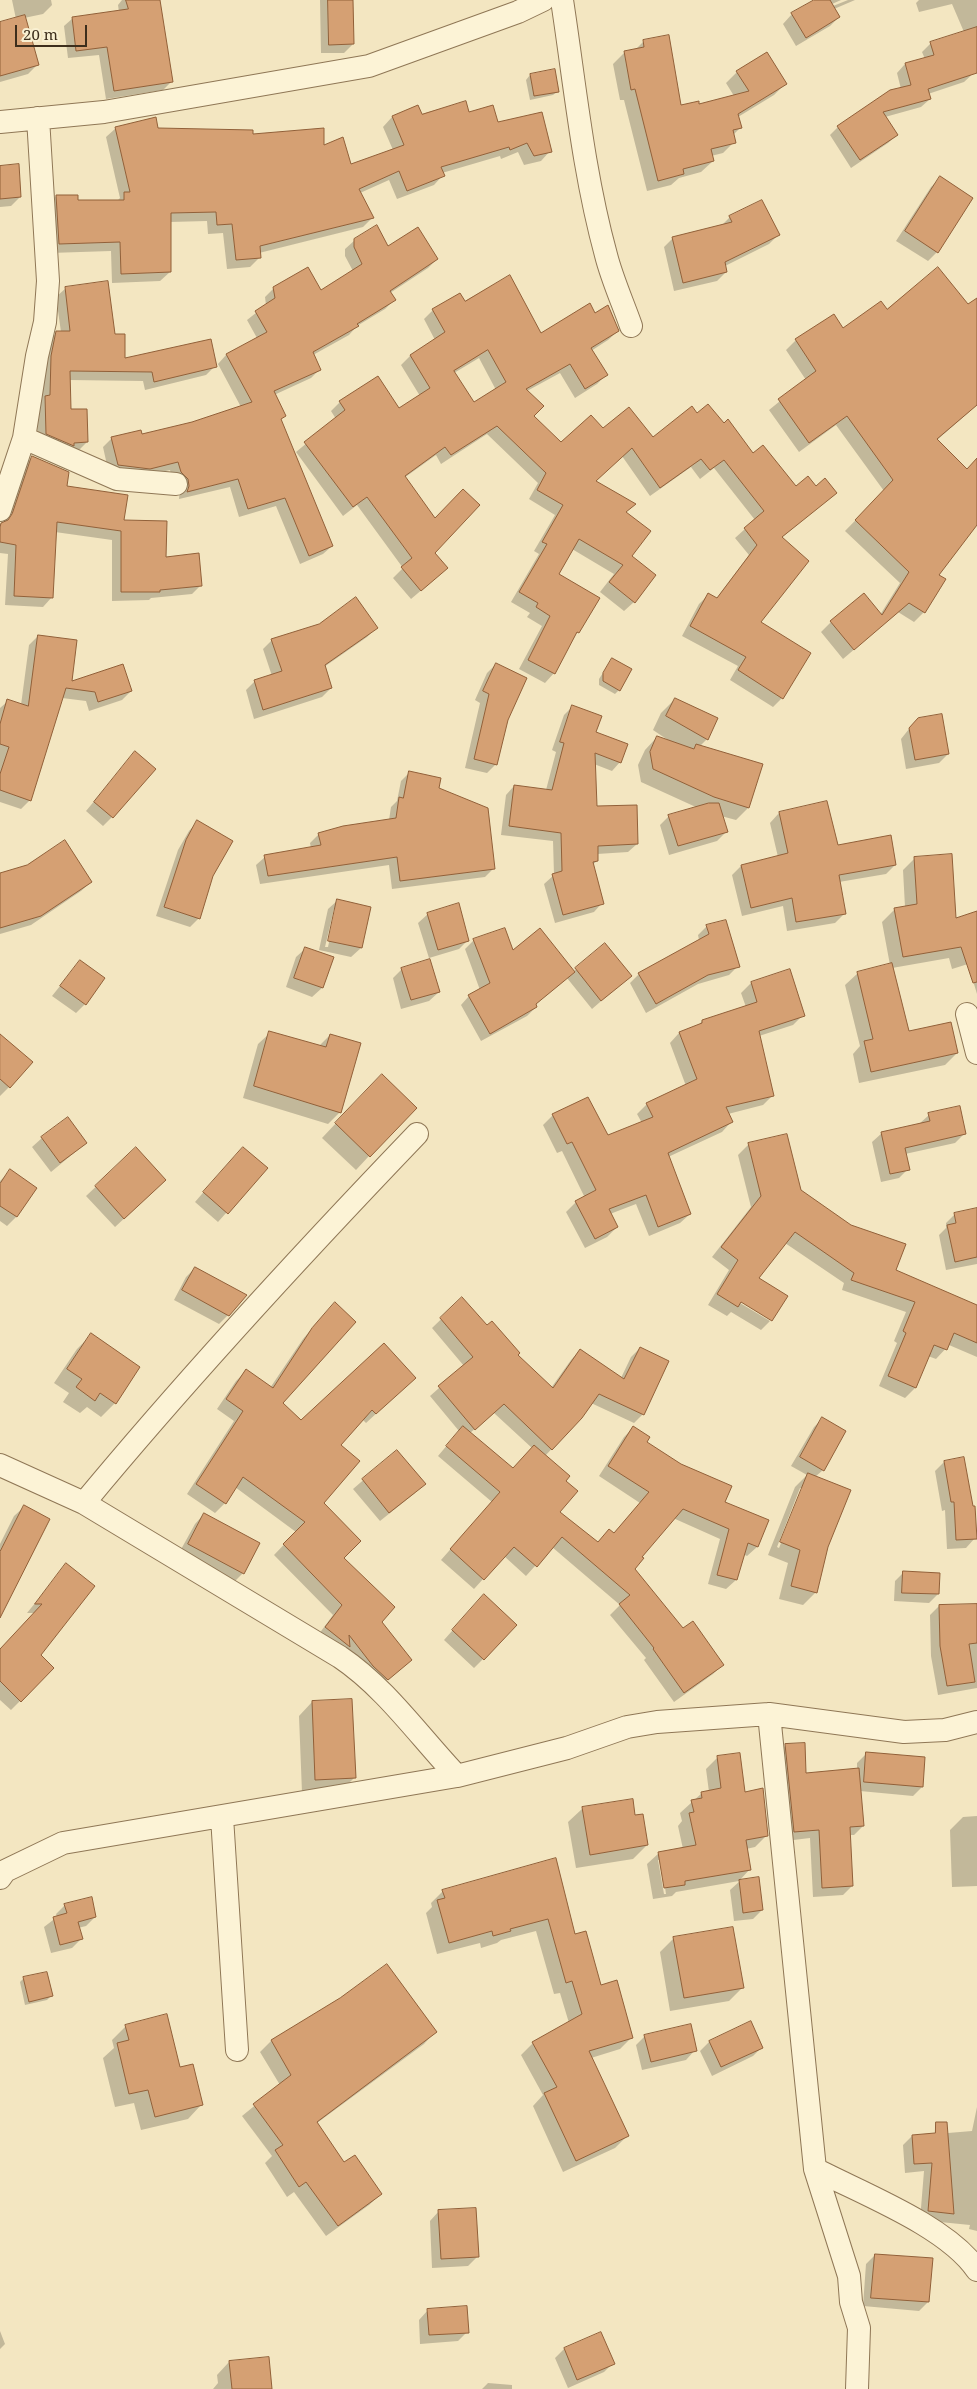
<!DOCTYPE html>
<html>
<head>
<meta charset="utf-8">
<style>
  body { margin:0 }
  #map { position:relative; width:977px; height:2389px; overflow:hidden; background:#f3e6c1; font-family:"Noto Serif",serif }
  canvas { display:block }
  .scale { position:absolute; left:15px; top:25px; width:72px; height:22px; box-sizing:border-box; border:2px solid #3d2e1c; border-top:0; padding-left:6px; font-size:15px; line-height:18px; white-space:nowrap; color:#3d2e1c; -webkit-text-stroke:4px #f9f0d2; paint-order:stroke }
</style>
</head>
<body>
<div id="map">
<canvas width="977" height="2389"></canvas>
<div class="scale">20 m</div>
</div>
<script>
const context = document.querySelector('canvas').getContext('2d');
context.lineJoin = 'round';
function fill(path, color) { context.fillStyle = color; context.fill(path, 'evenodd'); }
function trace(path, color, width, dash) { context.strokeStyle = color; context.lineWidth = width; context.lineCap = dash ? 'butt' : 'round'; context.setLineDash(dash || []); context.stroke(path); }
const shadow = new Path2D(`
  M12 0H51L52 5 43 14 24 18 37 65 28 74 0 82V23L16 19Z
  M122 0H159L172 81 163 90 106 99 99 55 68 58 64 26 73 18 119 12 118 5Z
  M320 0H352L353 44 344 53H321Z
  M816 0H841L832 4 833 6 848 0H855L834 9 839 17 830 26 796 46 783 24 792 14Z
  M919 0H977V70L964 82 928 94 930 99 921 107 885 117 897 135 888 143 851 168 830 135 838 127 901 89 897 73 905 64 925 59 922 52 931 43 964 32 952 4 919 12 916 3Z
  M644 41 680 107 698 105 734 96 726 83 737 72 785 84 774 95 738 117 740 128 733 135 734 142 723 153 711 156 713 161 701 172 679 178 671 185 647 191 624 100H620L613 64 625 52 634 51Z
  M530 75 558 91 553 95 530 100 526 80Z
  M417 106 421 115 468 114 497 123 550 151 541 161 524 165 518 152 501 159 500 156 442 173 443 175 434 185 397 199 389 180 360 193 372 218 363 227 259 253 260 257 250 267 227 269 223 233 208 234 207 221 170 222V272L160 281 112 283 111 251 50 253 47 206 56 196 77 201H117L120 198 106 137 116 128 252 135 323 146 350 165 393 150 383 127 392 117Z
  M0 167 20 197 11 206 0 207Z
  M940 178 937 252 928 261 896 241 931 187Z
  M730 217 778 235 769 244 725 266 726 272 717 281 674 291 664 247 673 238 721 226Z
  M355 240 437 259 428 268 390 293 394 300 385 309 357 326 349 335 313 355 320 369 311 378 274 395 280 420 332 546 323 554 300 564 276 506 239 517 230 487 179 499 180 488 173 481 170 470 140 477 109 474 103 447 112 438 141 436 193 423 241 407 218 364 226 355 257 338 247 320 266 305 265 297 274 288 321 291 353 271 345 256V249Z
  M66 288 114 335 124 360 215 366 206 375 145 390 143 381 69 380 70 411 87 442 78 451 38 443 36 406 42 401V366L48 341 57 332H61L56 297Z
  M464 302 541 335 595 314 618 331 608 340 591 351 606 375 597 384 575 398 560 373 527 391 532 416 561 444 603 430 653 439 697 415 723 425 753 455 795 488H816L835 493 781 538 759 622 782 698 773 707 730 680 738 666 682 636 699 604 708 595 716 599 749 555 735 538 755 520 714 468 700 479 691 467 650 496 622 456 595 481 634 505 625 513 634 602 624 611 600 592 614 574 572 549 557 574 578 632 572 638 554 673 545 683 519 669 542 626 527 617 530 613 511 602 539 554 534 551 555 515 529 499 538 483 487 434 441 464 436 455 404 478 434 553 437 577 411 599 393 578 403 568 357 505 343 516 296 452 336 419 331 411 340 402 399 410 420 396 401 365 410 356 435 340 424 319 433 310ZM479 358 496 390 473 404 454 373Z
  M977 302V405L937 440 966 470 977 459V523L938 576 924 612 914 622 898 612 843 659 821 632 831 622 880 615 900 583 845 531 884 491 836 425 799 452 769 410 806 380 786 350 796 340 842 330 886 311 968 305Z
  M32 457 65 487 123 522 165 558 201 585 192 594 151 598 149 600 112 601V540L55 532 52 597 43 607 5 605 8 554 0 553V525L4 523 23 466Z
  M376 628 367 637 324 667 331 688 322 697 254 719 246 690 255 681 272 676 263 649 272 640Z
  M38 636 70 683 131 691 122 700 89 711 86 701 62 698 30 800 21 809 0 802V708L8 701 21 705 29 645Z
  M612 659 619 690 615 694 599 685V679Z
  M496 664 506 719 496 764 487 773 465 768 480 703 475 700 487 673Z
  M675 699 707 739 700 746 748 808 736 820 721 816 726 832 717 841 669 855 660 825 669 816 698 808 641 782 638 765 645 750 657 737 671 742 653 730 661 713Z
  M572 707 620 762 612 771 594 764 596 808 637 844 628 852 597 854V861L592 865 602 903 594 912 555 923 544 884 554 875 553 841 501 835 506 795 514 786 546 790 556 752 552 750 564 715Z
  M909 729 948 754 939 763 906 769 901 739Z
  M135 752 112 817 103 826 86 811Z
  M409 773 437 788 493 869 485 877 392 889 389 865 260 884 256 865 265 857 311 848 310 843 319 834 389 820 391 807 397 801 401 781Z
  M779 813 837 846 895 865 886 874 839 882 845 913 835 923 787 931 783 906 742 916 732 875 741 866 778 857 770 823Z
  M197 822 199 918 190 927 156 916 178 850 189 831Z
  M915 858 955 920 977 912V994L968 964 952 969 949 958 892 968 908 1032 957 1053 945 1065 859 1083 853 1054 860 1046 845 985 858 973 890 965 882 922 895 909 905 907 903 870Z
  M0 874 91 882 81 891 31 925 0 934Z
  M338 900 370 908 361 948 351 957 319 950 328 909ZM334 909H336L328 947H325Z
  M428 914 468 940 459 949 429 958 418 923Z
  M707 926 738 966 729 975 698 984 646 1013 630 983 639 974 699 940 698 935Z
  M474 940 574 971 605 945 630 976 592 1009 567 978 535 1005 536 1007 527 1016 481 1041 461 1005 469 996 480 990 465 949Z
  M306 948 332 957 322 988 312 997 286 987 296 957Z
  M80 961 85 1004 76 1013 52 996Z
  M402 969 439 992 429 1001 401 1009 393 978Z
  M789 971 803 1015 793 1025 759 1036 773 1095 763 1105 728 1114 731 1122 722 1132 668 1157 690 1214 680 1223 649 1236 636 1204 610 1214 617 1227 607 1237 585 1248 566 1212 576 1202 585 1198 562 1151 557 1153 543 1125 553 1115 607 1137 642 1123 637 1114 647 1104 686 1086 670 1043 679 1033 698 1026 702 1021 746 1007 741 993 751 983Z
  M270 1033 319 1046 330 1035 340 1112 328 1124 243 1098 258 1044Z
  M0 1038 9 1087 0 1096Z
  M368 1089 369 1156 356 1170 322 1138Z
  M929 1115 964 1134 955 1143 905 1154 908 1169 899 1178 881 1182 872 1142 882 1133 919 1124Z
  M42 1138 86 1143 51 1172 32 1147Z
  M748 1145 895 1271 977 1307V1357L949 1345 936 1359 928 1356 915 1388 905 1398 879 1386 897 1343 894 1341 906 1312 842 1290 844 1283 785 1243 757 1279 771 1320 736 1298 735 1300 770 1321 761 1330 731 1312 727 1316 708 1305 729 1270 712 1257 751 1207 738 1155Z
  M136 1149 156 1189 115 1227 86 1196Z
  M234 1157 266 1168 218 1222 195 1202Z
  M10 1171 35 1188 16 1217 7 1226 0 1221V1181Z
  M977 1209V1264L946 1270 939 1235 946 1228V1223L955 1214Z
  M195 1268 228 1315 219 1324 174 1300 186 1277Z
  M462 1299 487 1327 551 1388 571 1360 580 1350 621 1378 631 1357 640 1348 643 1414 634 1423 591 1403 581 1418 545 1456 565 1481 558 1512 597 1543 609 1530 613 1534 640 1503 599 1476 624 1437 634 1427 645 1442 723 1503 768 1521 757 1547 747 1556 743 1554 736 1580 726 1589 708 1584 720 1539 673 1518 640 1557 633 1569 683 1629 722 1665 713 1674 674 1702 644 1660 646 1658 610 1615 620 1605 552 1547 526 1576 504 1556 474 1589 441 1560 492 1502 438 1456 459 1431 430 1396 464 1366 432 1328ZM494 1413 532 1448 513 1469 470 1433Z
  M325 1313 282 1403 301 1422 404 1388 366 1423 362 1419 339 1445 323 1503 342 1558 380 1622 410 1660 377 1688 316 1638 333 1615 274 1555 296 1532 235 1487 225 1503 215 1513 187 1494 234 1421 217 1409 236 1381 246 1371 270 1388 303 1339Z
  M91 1335 115 1403 101 1417 87 1407 80 1413 63 1402 69 1393 54 1383 77 1349Z
  M823 1418V1470L815 1477 816 1592 803 1605 779 1599 788 1563 768 1555 795 1487 807 1475 791 1466 814 1427ZM800 1488H803L779 1548 777 1547Z
  M397 1451 415 1493 380 1521 353 1489Z
  M944 1462 975 1538 966 1548 947 1549 945 1510 942 1511 935 1471Z
  M24 1507 0 1610V1544L14 1516Z
  M204 1514 243 1573 234 1582 179 1553 195 1524Z
  M66 1565 39 1655 53 1668 11 1710 0 1700V1650L34 1613H27Z
  M904 1572 938 1594 929 1603 894 1601 895 1581Z
  M475 1605 483 1659 474 1668 444 1640Z
  M977 1605V1688L938 1695 931 1656 930 1615 939 1606Z
  M312 1702 355 1777 341 1791 302 1793 299 1716Z
  M786 1745 805 1774 857 1769V1763L866 1754 922 1787 913 1796 860 1791 863 1826 854 1835H849L852 1886 843 1895 813 1897 810 1838 785 1841 777 1754Z
  M718 1757 744 1793 767 1835 755 1847 746 1849 750 1869 739 1881 676 1892 672 1896 653 1899 647 1864 659 1853 683 1849 678 1826 682 1821 680 1813 702 1793 709 1792 706 1769ZM658 1860H661L666 1894H664Z
  M632 1800 634 1816 647 1845 633 1859 576 1868 568 1822 582 1809Z
  M977 1816V1886L952 1887 950 1830 963 1817Z
  M556 1859 574 1936 600 1987 632 2037 620 2049 591 2058 627 2136 615 2148 563 2172 533 2106 543 2095 521 2055 533 2043 569 2023 560 1993 554 1994 536 1931 501 1940 497 1943 481 1948 480 1943 437 1954 426 1913 432 1907 431 1903 443 1891Z
  M740 1881 762 1910 753 1919 734 1921 730 1890Z
  M65 1905 95 1917 86 1926 78 1928 81 1939 72 1948 51 1953 44 1927 57 1917 56 1914Z
  M674 1938 743 1987 729 2001 670 2011 660 1952Z
  M24 1978 51 1996 47 2000 25 2005 20 1982Z
  M750 2023 762 2047 753 2056 712 2076 700 2051 709 2042Z
  M126 2026 179 2068 201 2105 188 2119 141 2130 134 2103 115 2107 103 2058 114 2048 112 2040Z
  M435 2032 424 2044 317 2123 343 2164 381 2194 369 2205 326 2236 294 2192 287 2197 265 2163 272 2156 242 2116 280 2085 260 2052 271 2041Z
  M645 2036 695 2050 686 2060 642 2070 636 2045Z
  M977 2107V2231L969 2229 970 2225 920 2220 924 2171 905 2173 903 2145 912 2136 972 2131Z
  M439 2211 477 2257 468 2266 432 2268 430 2221Z
  M875 2255 928 2302 919 2311 863 2306 866 2264Z
  M428 2310 467 2332 458 2341 420 2344 419 2320Z
  M0 2331 5 2344 0 2349Z
  M600 2333 613 2363 604 2372 568 2388 555 2358 564 2349Z
  M229 2362 271 2389H213L218 2383 217 2375Z
  M488 2383 512 2385V2389H482Z`);
const building = new Path2D(`
  M126 0H160L173 82 114 91 107 47 76 51 72 17 128 9Z
  M328 0H353L354 44 329 45Z
  M814 0H830L840 17 806 38 791 13Z
  M25 15 39 65 0 76V22Z
  M977 27V73L928 89 931 99 883 112 898 135 860 160 837 126 890 90 911 85 905 63 934 55 930 42Z
  M669 35 681 105 699 101V104L749 91 736 71 767 52 787 84 738 114 742 128 733 130 736 143 711 149 714 161 683 169 684 174 658 181 635 89 631 90 624 51 644 47 643 40Z
  M555 69 559 92 534 96 530 74Z
  M466 101 469 112 493 105 498 122 542 112 552 152 534 156 527 143 510 150 509 147 441 167 445 176 407 191 399 171 359 189 374 218 260 246 261 258 236 260 232 224 217 225 216 212 171 213V272L121 274 120 242 59 244 56 195H78V200H124V192H130L115 127 156 117 158 128 253 130V134L324 128V145L343 137 351 164 404 145 392 116 418 105 422 114Z
  M19 164 21 197 0 199V166Z
  M940 176 973 198 938 253 905 231Z
  M762 200 780 235 725 262 727 272 683 283 672 237 732 222 729 216Z
  M377 225 388 246 418 227 438 259 390 291 396 300 357 324 359 326 313 352 321 370 274 391 286 416 281 419 333 546 309 556 285 498 248 509 238 479 187 492 189 486 188 479 181 472 178 462 150 469 118 465 111 437 141 430 142 434 192 422 252 402 226 354 267 332 255 311 275 298 273 287 308 267 321 290 362 264 354 247V239Z
  M938 267 968 304 977 298V405L937 439 967 469 977 458V525L939 575 946 579 925 613 909 603 854 650 830 621 864 593 882 615 909 572 855 520 893 480 847 416 809 443 778 399 816 371 795 339 834 314 843 328 881 301 887 309Z
  M510 275 541 333 590 303 595 313 608 305 619 331 591 348 608 375 585 389 570 364 526 389 544 406 534 416 561 442 591 415 603 428 629 407 653 437 692 406 697 413 708 404 724 423 728 419 753 453 763 445 796 486 808 476 816 486 825 478 837 493 782 537 809 561 761 622 811 653 783 699 738 670 746 657 690 626 708 593 717 598 757 545 744 528 764 511 724 460 710 470 701 459 660 488 632 448 596 481 636 504 626 512 651 531 632 556 656 575 635 603 609 582 623 565 579 539 559 574 600 598 579 633 577 632 555 674 528 660 550 616 536 607 538 603 519 592 547 544 542 542 563 505 537 490 546 473 497 426 451 455 445 447 405 476 435 518 463 489 480 505 435 553 448 568 421 591 401 567 412 558 367 497 353 507 304 442 345 410 339 401 378 376 399 408 430 388 410 355 445 332 432 309 460 293 465 301ZM488 350 506 382 474 402 454 371Z
  M108 281 115 334H125V358L211 339 217 367 154 382 152 372 70 371 71 409H87L88 442 74 443V446L46 434 45 396 50 395 51 356 56 331H70L65 287Z
  M32 456 69 472 67 486 128 495 124 520 167 521 166 557 199 553 202 586 160 590V592H121V531L57 522 53 598 14 596 16 545 0 542V527L1 523 8 520 12 514Z
  M356 597 378 628 325 665 332 688 263 710 254 680 282 671 271 639 319 624Z
  M38 635 77 640 72 681 123 664 132 691 98 702 95 692 66 688 31 801 0 790V774L9 747 0 744V724L7 699 28 706Z
  M612 658 632 669 620 691 603 681V673Z
  M496 663 527 678 508 720 497 765 474 759 489 694 483 691Z
  M675 698 718 718 708 740 666 716Z
  M572 705 602 716 596 732 628 744 621 763 595 753 597 806 637 805 638 844 598 846V861L593 862 604 904 563 915 552 874 562 871 561 833 509 826 514 785 552 790 564 743 560 742Z
  M942 714 949 754 915 760 909 728 918 718Z
  M657 736 694 749 696 744 763 764 749 808 714 797 653 769 650 752Z
  M135 751 156 769 113 818 94 802Z
  M409 771 441 778 439 788 488 808 495 869 400 881 397 857 268 876 264 855 321 845 318 833 343 826 396 818 399 797 403 798Z
  M827 801 838 845 891 835 896 865 839 875 846 914 796 922 792 898 751 908 741 865 788 853 779 812Z
  M709 803H719L728 832 678 846 668 815Z
  M197 820 233 841 213 876 200 919 164 907 186 840Z
  M65 840 92 882 41 916 0 928V873L27 865Z
  M952 854 956 918 977 911V982L973 983 961 947 903 957 894 908 917 904 914 857Z
  M337 899 371 907 362 948 328 941Z
  M459 903 469 941 438 950 427 913Z
  M726 920 740 967 708 975 656 1004 638 973 709 934 706 925Z
  M505 928 513 950 540 928 575 972 536 1004 537 1007 490 1034 468 995 490 983 473 939Z
  M605 943 632 976 601 1001 575 968Z
  M305 947 334 957 323 988 294 978Z
  M430 959 440 992 411 1000 401 968Z
  M80 960 105 978 86 1005 60 986Z
  M892 963 909 1031 951 1022 958 1053 871 1072 864 1041 873 1039 857 972Z
  M790 969 805 1016 759 1031 774 1096 726 1107 733 1122 668 1153 691 1214 658 1227 646 1195 609 1209 618 1227 595 1239 575 1201 596 1190 572 1142 567 1144 552 1114 588 1097 608 1135 653 1117 646 1103 697 1079 679 1032 702 1023V1020L757 1002 751 982Z
  M269 1031 326 1047 330 1034 361 1043 341 1113 254 1086Z
  M0 1034 33 1062 10 1088 0 1079Z
  M382 1074 417 1108 370 1157 335 1123Z
  M960 1106 966 1134 905 1148 910 1170 890 1174 881 1132 930 1121 928 1113Z
  M68 1117 87 1143 60 1163 41 1137Z
  M787 1134 801 1190 851 1225 906 1244 896 1270 977 1305V1343L954 1333 947 1350 934 1345 916 1388 888 1376 906 1333 903 1331 915 1302 851 1280 854 1273 795 1232 759 1278 788 1296 772 1321 741 1302 738 1307 717 1294 738 1260 721 1247 761 1196 748 1143Z
  M136 1147 166 1180 124 1219 95 1186Z
  M243 1147 268 1168 228 1214 203 1192Z
  M10 1169 37 1188 17 1217 0 1206V1184Z
  M977 1208V1257L955 1262 947 1225 956 1223 954 1213Z
  M195 1267 247 1295 229 1316 182 1290Z
  M462 1297 487 1325 492 1321 520 1353 518 1355 553 1388 580 1349 624 1379 640 1347 669 1361 644 1415 599 1394 582 1418 552 1450 504 1404 475 1430 438 1386 473 1357 440 1318Z
  M335 1302 356 1322 283 1403 301 1420 384 1343 416 1378 376 1414 372 1410 341 1445 360 1461 324 1503 361 1541 344 1558 395 1607 382 1622 412 1660 388 1680 373 1666 349 1635 350 1647 325 1627 342 1605 283 1544 305 1522 243 1477 226 1504 196 1484 243 1411 226 1399 246 1369 273 1388 312 1328Z
  M91 1333 140 1367 116 1404 100 1393 95 1401 76 1387 82 1379 67 1369Z
  M822 1417 846 1431 824 1471 800 1457Z
  M463 1426 513 1468 534 1445 570 1476 566 1481 578 1491 560 1512 598 1542 609 1529 614 1533 649 1492 608 1466 633 1426 650 1437 647 1442 681 1464 732 1486 725 1502 769 1520 758 1547 748 1543 737 1580 717 1575 729 1529 683 1509 642 1557 644 1558 635 1569 683 1628 693 1621 724 1665 684 1693 653 1649 654 1648 619 1604 630 1595 562 1537 537 1567 514 1547 484 1580 450 1549 500 1492 446 1446Z
  M397 1450 426 1484 389 1513 362 1479Z
  M964 1457 973 1506H975L977 1539 956 1540 954 1502H951L944 1461Z
  M808 1473 851 1490 828 1547 817 1593 791 1586 800 1550 780 1542Z
  M24 1505 50 1519 0 1618V1552Z
  M204 1513 260 1543 244 1574 188 1544Z
  M66 1563 95 1586 41 1655 54 1668 21 1702 0 1681V1649L42 1604H35Z
  M903 1571 940 1573 939 1594 902 1593Z
  M484 1594 517 1625 484 1660 452 1630Z
  M977 1604V1643L969 1644 975 1682 947 1686 940 1646 939 1605Z
  M352 1699 356 1778 315 1780 312 1701Z
  M805 1743 806 1773 859 1768 864 1826 850 1827 853 1886 822 1888 819 1830 794 1832 785 1744Z
  M866 1752 925 1757 923 1787 864 1782Z
  M740 1753 745 1792 763 1788 768 1836 746 1840 751 1870 685 1881V1885L664 1888 658 1852 696 1845 689 1813 694 1812 691 1800 702 1798 701 1792 721 1788 717 1756Z
  M633 1799 635 1815 643 1814 648 1845 590 1855 582 1807Z
  M556 1858 575 1934 586 1931 601 1985 617 1980 633 2038 589 2051 629 2136 576 2161 544 2093 557 2087 532 2042 582 2014 572 1981 566 1983 548 1919 510 1929 511 1931 493 1936 492 1931 449 1943 437 1900 445 1898 442 1890Z
  M759 1877 763 1910 743 1913 739 1880Z
  M92 1897 96 1917 78 1922 83 1939 60 1945 53 1917 67 1913 64 1904Z
  M733 1927 744 1988 684 1998 673 1937Z
  M387 1964 437 2032 317 2122 344 2162 355 2155 382 2194 338 2226 306 2182 299 2187 275 2150 283 2145 253 2104 291 2075 271 2040 340 1998Z
  M47 1972 53 1996 29 2002 23 1977Z
  M167 2014 180 2067 193 2064 203 2105 155 2117 148 2090 129 2094 117 2043 129 2040 125 2025Z
  M751 2021 763 2048 721 2067 709 2041Z
  M691 2024 697 2051 651 2062 644 2035Z
  M936 2122H947L954 2214 928 2211 932 2163 914 2164 912 2135 935 2133Z
  M476 2208 479 2257 441 2259 438 2210Z
  M875 2254 933 2258 929 2302 871 2298Z
  M467 2306 469 2333 429 2335 427 2309Z
  M601 2332 615 2364 577 2380 564 2348Z
  M269 2357 272 2389H232L229 2361Z`);
const street = new Path2D(`
  M562 0C575 85 583 171 606 255 612 279 623 303 631 326
  M0 122 104 112 369 66 518 12 543 0
  M24 438 117 479 176 484
  M0 510 24 438 37 356 45 322 48 281 38 118
  M967 1014 977 1053
  M0 1465 84 1503 340 1657C386 1688 419 1736 457 1776L567 1748 627 1727 657 1722 769 1714 904 1732 945 1730 977 1722
  M84 1503C190 1375 302 1254 417 1134
  M769 1714 815 2169 849 2276 851 2302 859 2328 857 2389
  M222 1817 237 2050
  M0 1878 5 1871 63 1843 457 1776
  M815 2169C863 2194 947 2226 977 2270`);
fill(shadow, '#0003');
fill(building, '#d5a073');
trace(building, '#916039', 1);
trace(street, '#8f7756', 24);
trace(street, '#fcf3d6', 22);
</script>
</body>
</html>
